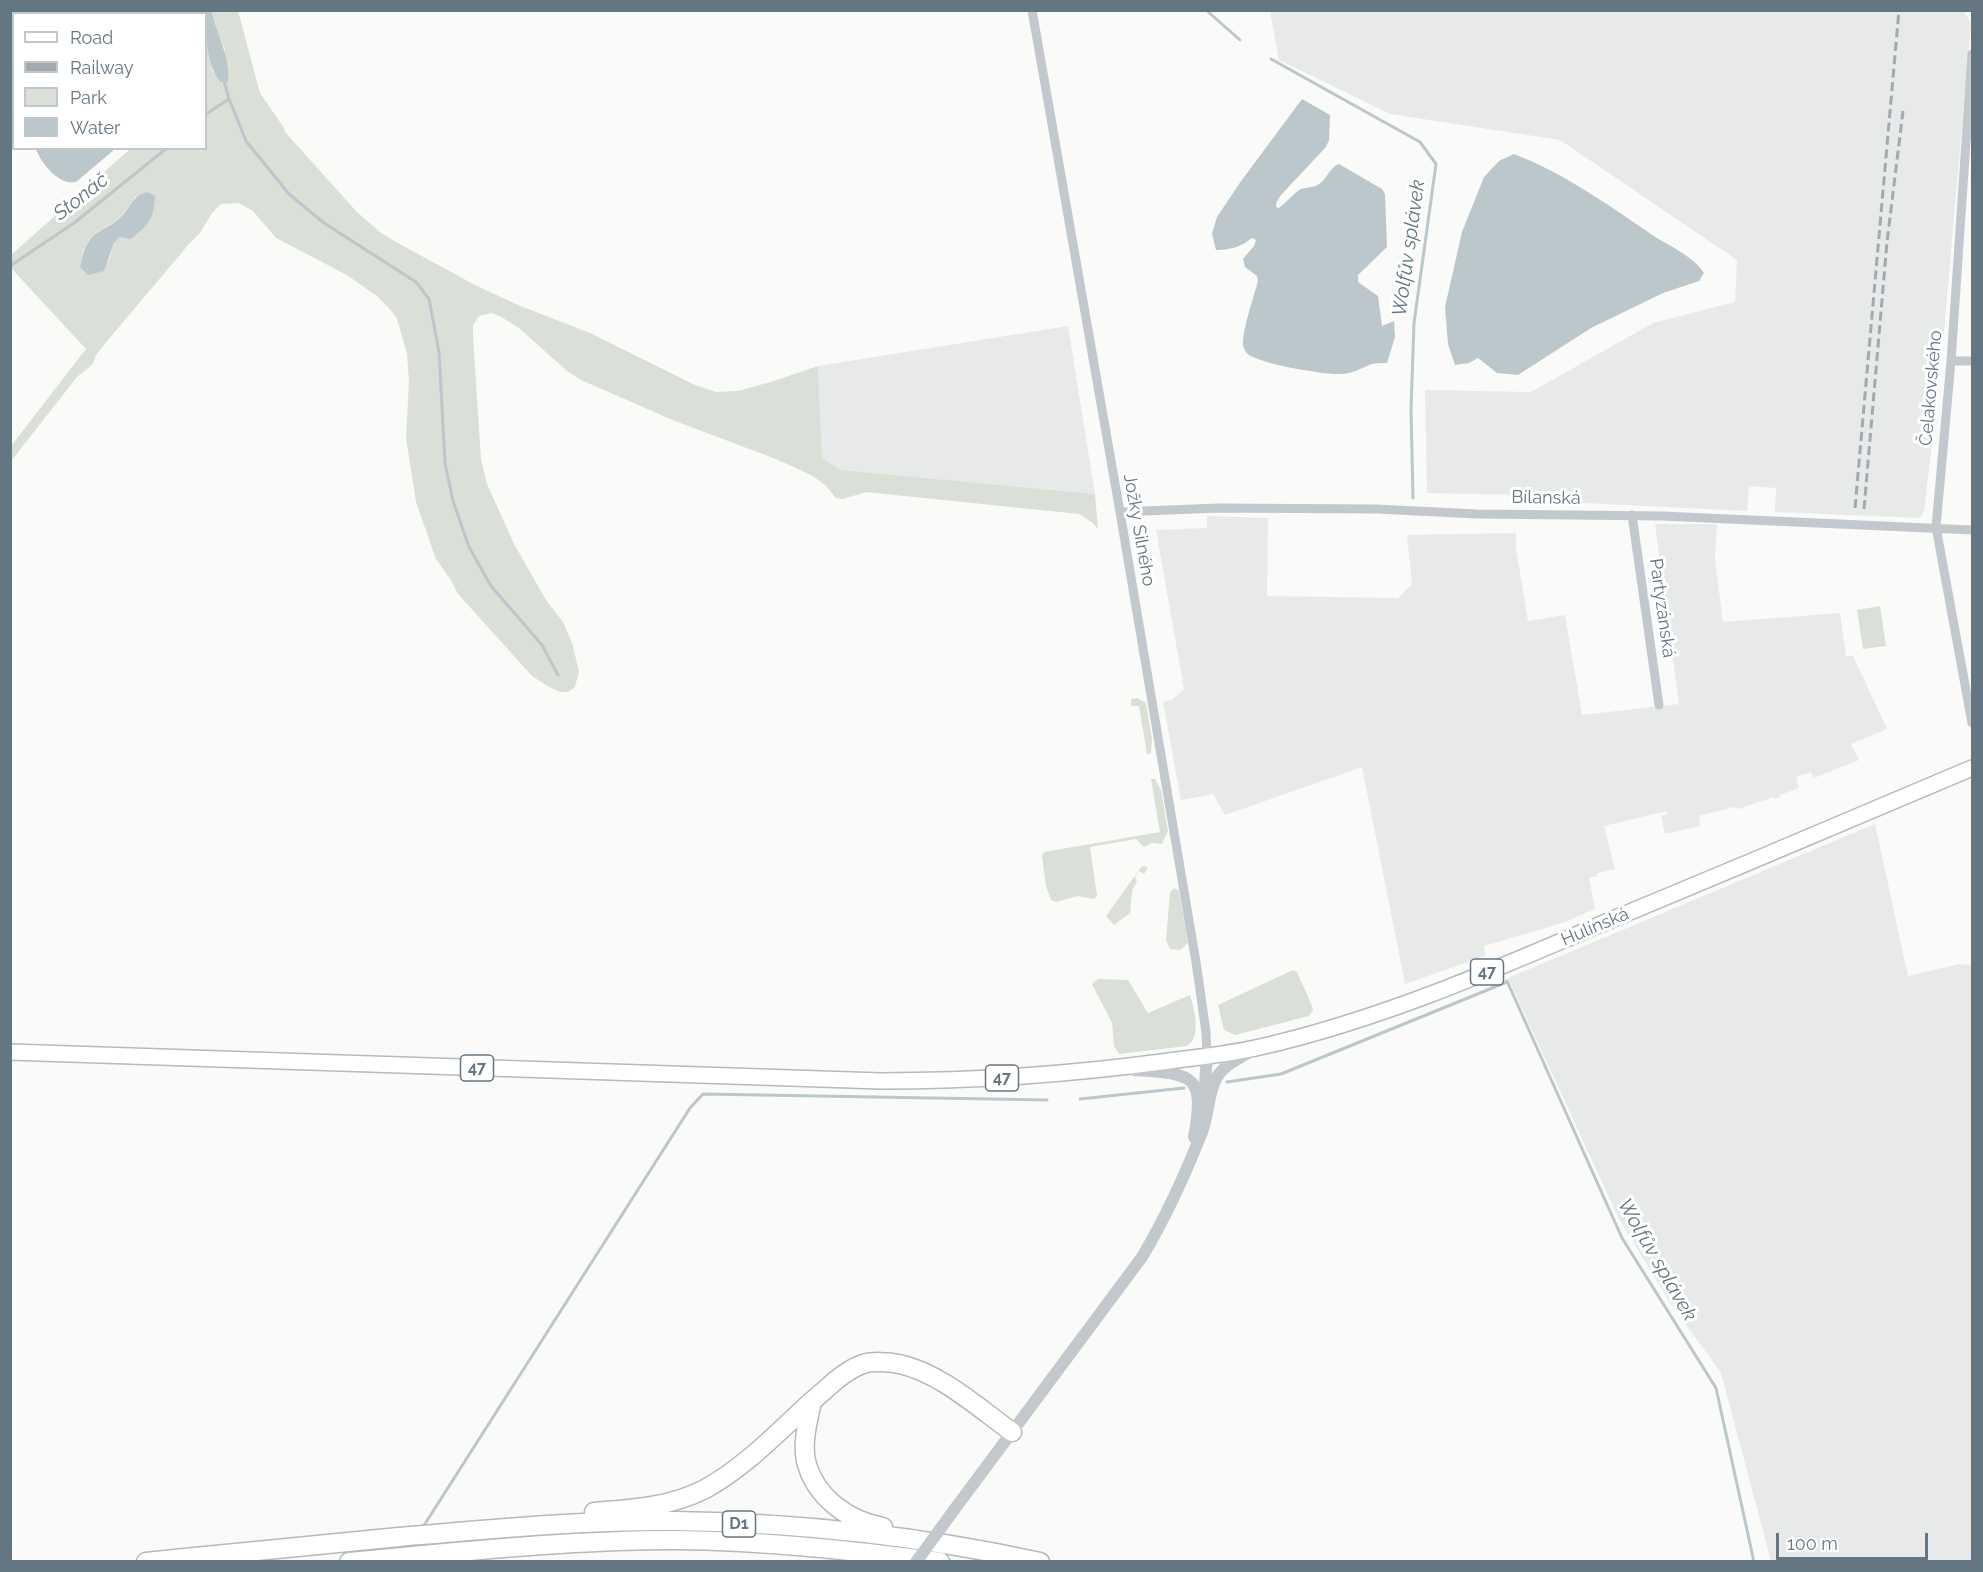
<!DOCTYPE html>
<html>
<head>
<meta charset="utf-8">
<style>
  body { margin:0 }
  #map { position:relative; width:1983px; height:1572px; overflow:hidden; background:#fafaf8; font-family:Raleway,sans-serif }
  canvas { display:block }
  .frame { position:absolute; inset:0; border:12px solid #657683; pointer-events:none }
  .legend { position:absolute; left:12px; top:12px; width:195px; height:138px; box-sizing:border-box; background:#fff; border:2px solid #c1c8cd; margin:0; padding:8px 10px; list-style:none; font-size:18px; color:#657683 }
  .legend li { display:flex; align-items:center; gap:12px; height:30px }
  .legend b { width:30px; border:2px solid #c1c8cd }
  .scale { position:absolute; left:1776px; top:1533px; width:152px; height:27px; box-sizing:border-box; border:3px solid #657683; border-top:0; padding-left:8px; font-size:18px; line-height:21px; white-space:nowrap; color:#657683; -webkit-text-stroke:4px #fff; paint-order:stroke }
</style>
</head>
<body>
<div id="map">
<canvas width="1983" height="1572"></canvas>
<div class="frame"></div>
<ul class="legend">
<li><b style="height:8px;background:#fff"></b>Road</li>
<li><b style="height:8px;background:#a2aab0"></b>Railway</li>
<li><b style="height:16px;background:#dadfd7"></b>Park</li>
<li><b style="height:16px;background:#bbc7cb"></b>Water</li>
</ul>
<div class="scale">100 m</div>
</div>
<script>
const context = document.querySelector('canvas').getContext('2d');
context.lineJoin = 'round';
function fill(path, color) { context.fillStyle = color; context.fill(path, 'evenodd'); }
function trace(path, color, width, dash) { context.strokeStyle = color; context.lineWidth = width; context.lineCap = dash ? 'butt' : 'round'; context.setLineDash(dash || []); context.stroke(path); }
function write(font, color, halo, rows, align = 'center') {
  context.font = font + ' Raleway,sans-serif'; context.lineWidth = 6; context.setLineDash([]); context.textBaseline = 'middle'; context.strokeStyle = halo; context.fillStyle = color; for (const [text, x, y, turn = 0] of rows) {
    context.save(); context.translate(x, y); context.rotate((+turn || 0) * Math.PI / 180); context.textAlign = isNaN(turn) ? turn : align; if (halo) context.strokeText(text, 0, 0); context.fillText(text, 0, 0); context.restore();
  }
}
const built = new Path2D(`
  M1270 11H1964L1971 24 1940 377 1924 511 1920 518 1775 512 1776 488 1749 486 1747 511 1524 500V495L1427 493 1425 390 1531 392 1653 323 1735 302 1737 260 1560 140 1390 114 1279 60Z
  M1068 326 1095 494 841 470 822 458 818 366Z
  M1207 516 1268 518 1267 596 1398 598 1412 584 1407 535 1516 533V548L1528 621 1565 615 1582 715 1679 704 1655 524H1717L1715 560 1723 622 1840 613 1846 656H1853L1887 729 1851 744 1859 760 1814 778 1811 772 1796 777 1799 788 1780 795V797L1775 799 1774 797 1738 809 1734 807 1699 816 1700 826 1665 834 1661 816 1667 814V811L1604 826 1615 869 1597 873V876L1589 878 1595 909 1562 923 1484 946 1485 956 1405 984 1362 767 1225 815 1213 794 1181 800 1163 702 1173 699 1184 689 1156 530 1207 528Z
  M1875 824 1908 976 1960 964 1972 965V1561H1771L1721 1373 1669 1301 1619 1219 1508 978Z`);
const green = new Path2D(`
  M212 11H238L260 93 284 128 285 132 357 212 381 233 396 242 475 285 518 305 590 333 695 385 716 392 738 391 774 381 818 366 822 458 841 470 1095 494 1098 529 1093 523 1079 514 866 492 843 499 836 498 826 486 813 476 776 459 675 421 581 380 567 371 519 328 503 318 492 313 479 316 473 325V336L481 459 487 484 514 544 546 600 563 622 572 643 579 671 575 687 568 692H560L549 687 532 676 458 594 451 580 436 559 416 502 406 438 409 381 407 353 397 319 389 308 378 297 347 275 276 238 253 211 239 203 221 204 212 213 200 233 189 244 108 340 96 355 93 364 77 377 11 461V446L86 349 11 268 10 256 130 149 206 148V38L213 73 225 49 218 35ZM137 195 120 237 114 243 108 262 80 267 83 252 89 240 96 233 119 219Z
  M1880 606 1886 646 1863 649 1857 610Z
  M1137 698 1146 703 1152 739 1151 753 1147 754 1139 706H1131V699Z
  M1151 779H1155L1161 790 1168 831 1162 844 1152 843 1144 847 1136 839 1090 847 1097 896 1094 899 1078 896 1056 902 1051 900 1046 886 1042 856 1044 852 1160 832Z
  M1142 866 1148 867 1144 874 1139 871 1135 877 1137 881 1132 891 1130 913 1114 925 1106 916Z
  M1174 888 1179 891 1188 942 1181 950 1170 949 1166 940 1170 892Z
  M1293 970 1297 972 1312 1006 1313 1010 1309 1016 1235 1035 1224 1030 1218 1005Z
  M1098 979 1128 980 1148 1013 1190 995C1194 1009 1202 1037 1187 1046L1119 1054 1114 1046 1112 1023 1092 984Z`);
const water = new Path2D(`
  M31 10H122V11L115 14 30 13Z
  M199 11H212C216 35 231 56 228 82H220C206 63 206 36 206 14L199 13Z
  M1302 99 1330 115 1329 140 1326 147 1281 195 1276 203V207L1279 208C1286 203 1295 192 1301 189 1307 187 1314 188 1319 184 1328 178 1329 168 1339 164L1382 189 1385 194 1387 247 1358 275V282L1378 296 1382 326 1394 321 1395 337 1387 363C1382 363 1374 363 1369 365 1360 369 1353 373 1343 374 1325 375 1267 365 1251 356 1247 354 1244 350 1243 345 1242 331 1254 296 1258 281L1257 276 1245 267 1243 259 1254 246 1256 240 1252 238C1241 247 1230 250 1216 250L1212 234 1217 217 1239 184Z
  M36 149H115L76 182C59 186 41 163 36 149Z
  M1514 154C1566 174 1611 207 1657 238 1672 247 1695 258 1704 273L1699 281 1663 293 1591 328 1518 375 1497 373 1478 358 1469 363 1455 365 1448 344 1445 307 1462 232 1484 177 1499 161Z
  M147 192 155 196C154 219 149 224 131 239L120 237 114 243 104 271 88 275 80 267C83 253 86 239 100 231 106 227 115 223 120 218 131 207 131 197 147 192Z`);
const stream = new Path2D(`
  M1206 10 1240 40
  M1271 59 1420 142 1436 164 1414 323 1411 409 1413 498
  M229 99 246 141 289 194 324 223 416 282 429 299 439 352 445 463 453 501 469 547 491 586 542 645 558 675
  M206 114 229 99 224 81
  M10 266 74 223 167 148
  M1507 981 1622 1238 1716 1388 1754 1562
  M1227 1082 1281 1074 1507 982
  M1080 1099 1184 1088
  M423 1527 690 1108 703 1094 1047 1100`);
const minor = new Path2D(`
  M1032 10 1120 512 1196 962 1206 1032 1207 1055
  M1972 54 1951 361 1936 527 1972 723
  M1951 361H1972
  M1120 512 1218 508 1376 509 1477 514 1662 516 1972 530
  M1632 515 1659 705`);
const tertiary = new Path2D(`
  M1134 1070C1192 1074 1206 1073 1194 1137
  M1204 1099 1207 1055
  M954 1510 1142 1257C1166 1217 1185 1175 1202 1132 1209 1114 1208 1090 1219 1074 1227 1063 1242 1057 1253 1050`);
const primary = new Path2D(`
  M10 1052 881 1081C977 1081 1073 1074 1169 1061 1199 1057 1230 1054 1260 1047 1379 1020 1494 970 1606 922 1728 871 1851 820 1972 768`);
const motorway = new Path2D(`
  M812 1402C808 1420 802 1442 806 1461 815 1497 848 1521 883 1527
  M594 1512C633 1509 670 1507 705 1489 745 1467 777 1433 811 1402 827 1389 843 1371 863 1364 872 1361 889 1362 899 1364 939 1372 980 1409 1012 1432
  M146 1562C230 1553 314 1546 399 1537 490 1529 583 1520 675 1521 798 1523 921 1536 1040 1562
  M349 1562C458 1552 567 1540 677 1540 765 1541 853 1550 940 1562`);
const rail = new Path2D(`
  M1855 508 1899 10
  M1864 509 1887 242 1903 111`);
const tertiaryBridge = new Path2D(`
  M916 1562 954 1510`);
const shields = [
  [1487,972,33],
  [477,1068,33],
  [1002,1078,33],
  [739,1524,33]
];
const shieldNames = [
  ["47",1487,972],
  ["47",477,1068],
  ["47",1002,1078],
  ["D1",739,1524]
];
const streetNames = [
  ["Čelakovského",1931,388,-85],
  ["Bílanská",1546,498,1],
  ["Jožky Silného",1139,530,80],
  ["Partyzánská",1662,608,82],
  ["Hulínská",1595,927,-23]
];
const waterNames = [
  ["Stonáč",81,197,-38],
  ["Wolfův splávek",1409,248,-82],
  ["Wolfův splávek",1657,1260,60]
];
fill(built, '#e8e9e9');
fill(green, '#dadfd7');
fill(water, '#bbc7cb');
trace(stream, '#bbc7cb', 3);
trace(primary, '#b5babe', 18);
trace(motorway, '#b4b9bd', 21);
trace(minor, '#c3c8cc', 9);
trace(tertiary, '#c3c8cc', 12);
trace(primary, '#fff', 15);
trace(motorway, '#fff', 18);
trace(rail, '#a2aab0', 3, [9, 4.5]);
trace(tertiaryBridge, '#c3c8cc', 12);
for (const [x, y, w] of shields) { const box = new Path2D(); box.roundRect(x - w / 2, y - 13, w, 26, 4.5); context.fillStyle = '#fff'; context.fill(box); trace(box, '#657683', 1.5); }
write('bold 16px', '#657683', null, shieldNames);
write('18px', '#657683', '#fff', streetNames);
write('italic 20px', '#60757c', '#fff', waterNames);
</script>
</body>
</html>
